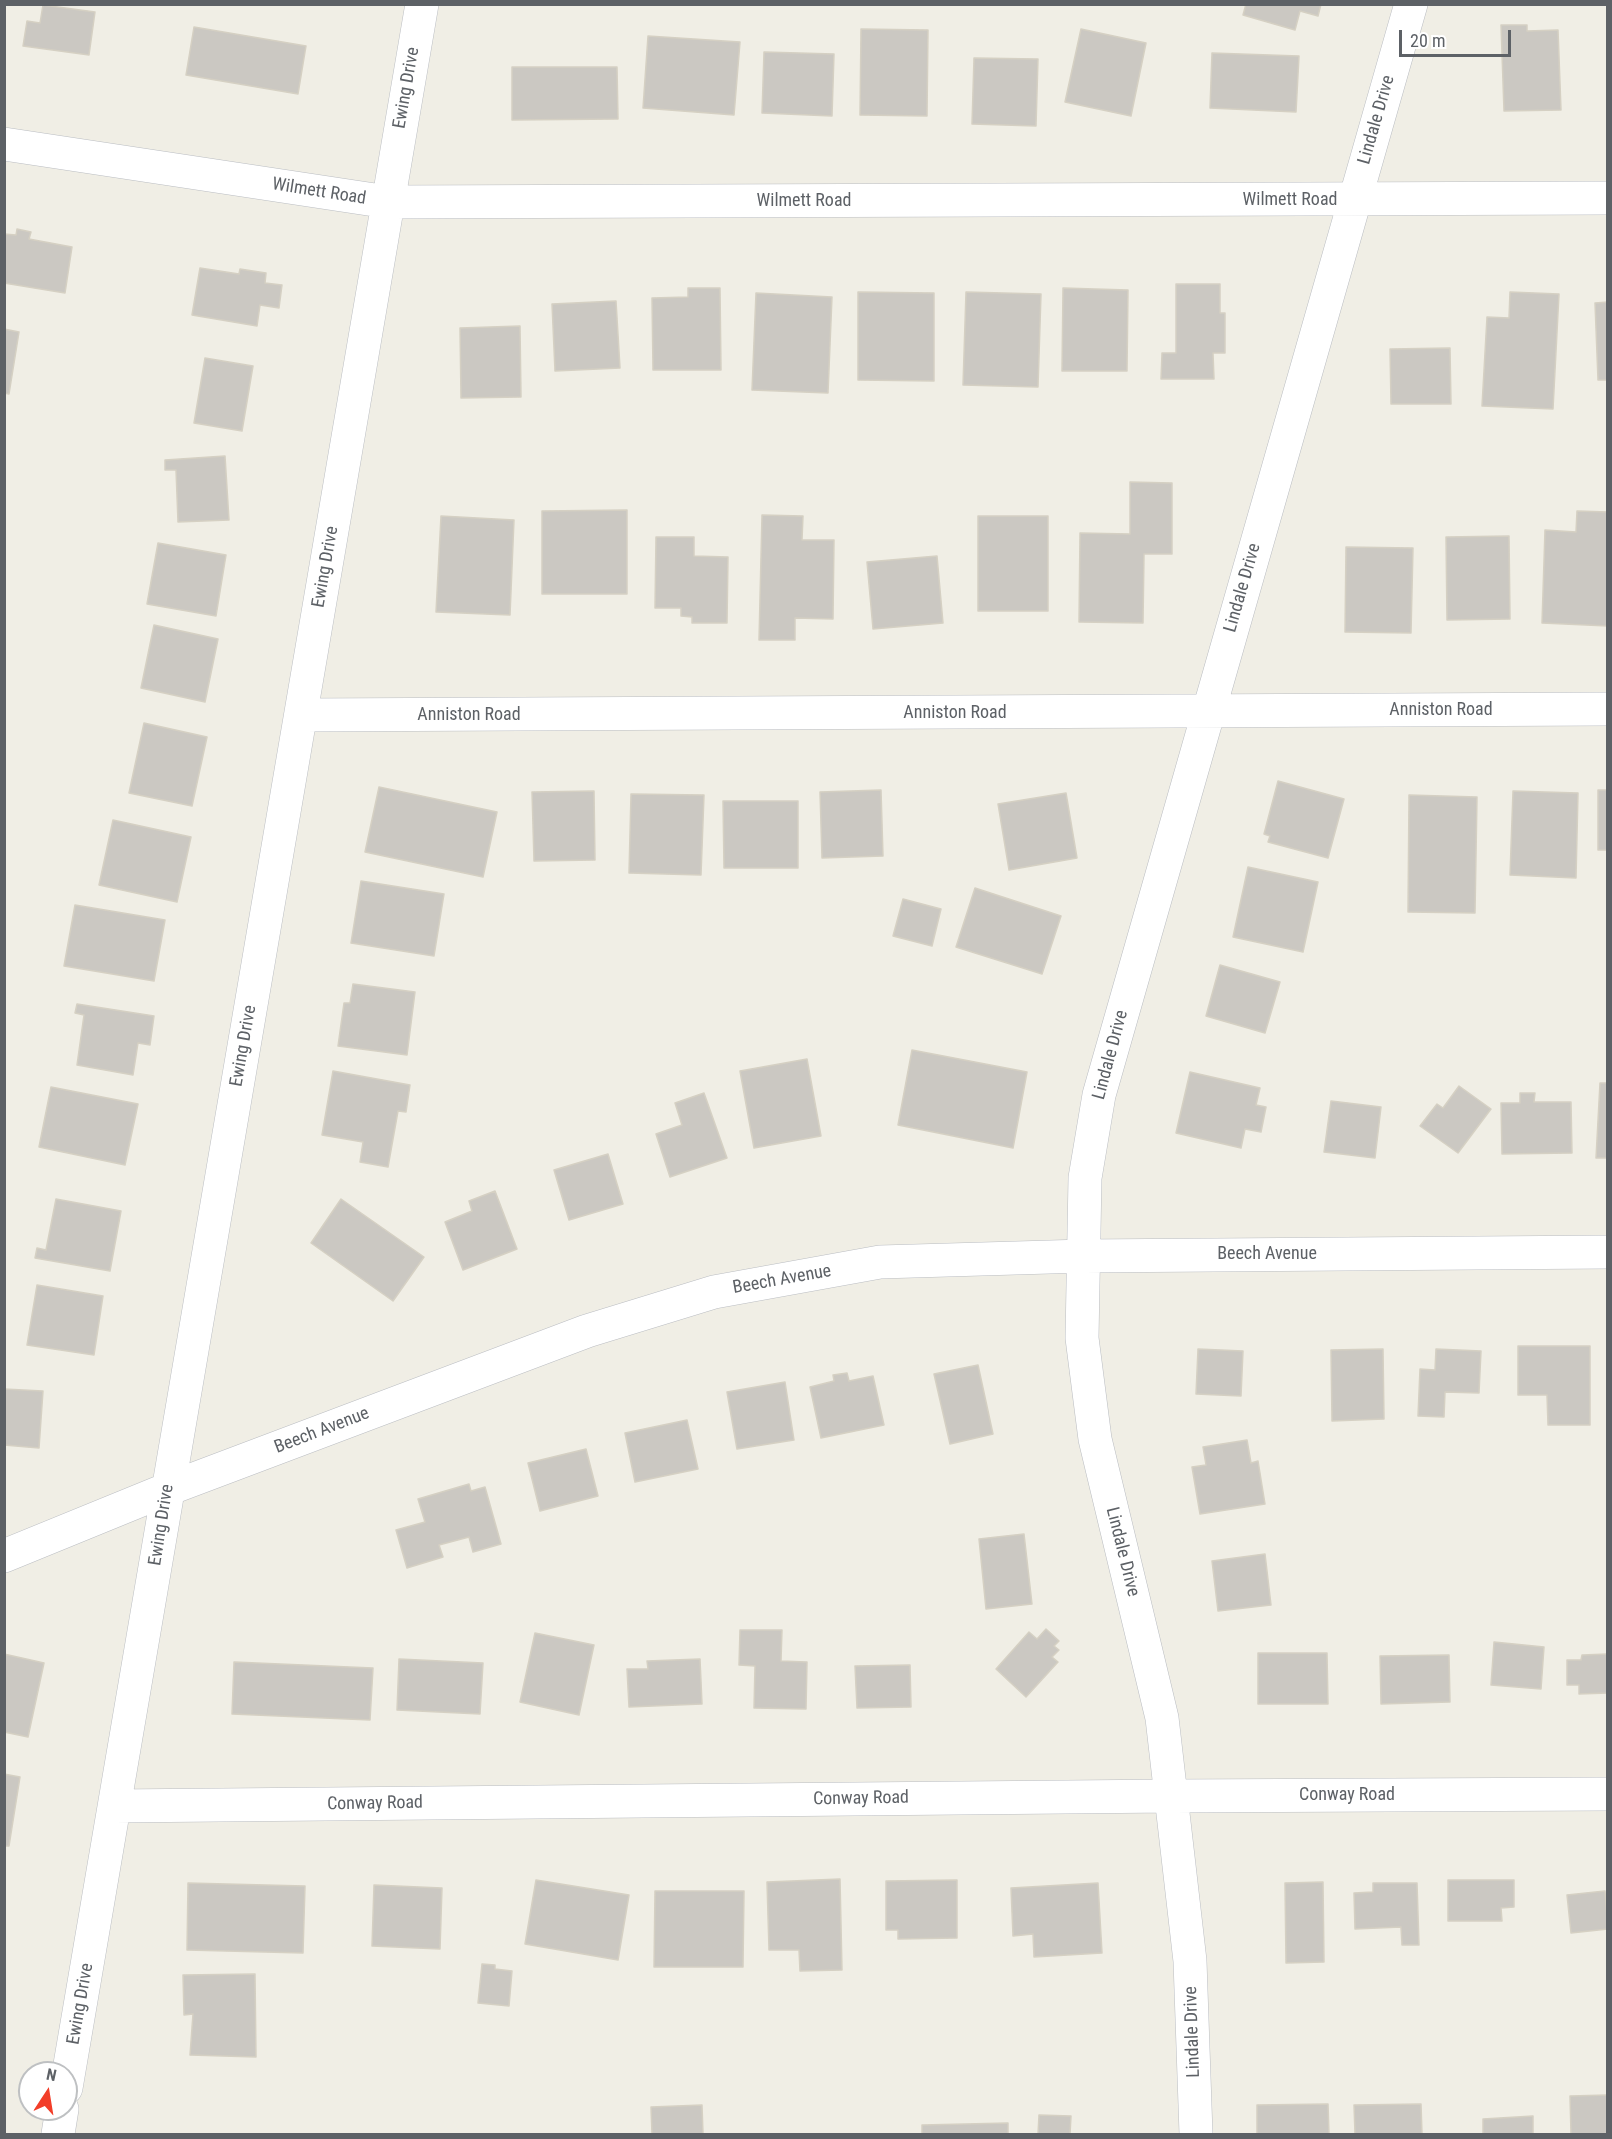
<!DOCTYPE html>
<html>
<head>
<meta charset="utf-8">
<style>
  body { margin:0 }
  #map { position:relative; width:1612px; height:2139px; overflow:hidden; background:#f0eee5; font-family:"Roboto Condensed",sans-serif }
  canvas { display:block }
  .frame { position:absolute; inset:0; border:6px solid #5d6166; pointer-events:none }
  .north { position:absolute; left:18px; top:2061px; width:60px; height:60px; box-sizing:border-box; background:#fff; border:2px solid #bec0c2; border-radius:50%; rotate:12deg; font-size:16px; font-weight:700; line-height:24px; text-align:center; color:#5d6166 }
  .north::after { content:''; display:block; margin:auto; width:21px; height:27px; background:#f23e29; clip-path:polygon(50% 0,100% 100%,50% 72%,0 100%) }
  .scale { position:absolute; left:1399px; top:30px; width:112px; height:27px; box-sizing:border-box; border:3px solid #5d6166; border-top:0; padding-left:8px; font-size:18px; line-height:21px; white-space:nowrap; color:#5d6166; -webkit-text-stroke:4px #fff; paint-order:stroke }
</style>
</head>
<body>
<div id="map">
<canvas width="1612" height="2139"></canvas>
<div class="frame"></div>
<div class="north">N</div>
<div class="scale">20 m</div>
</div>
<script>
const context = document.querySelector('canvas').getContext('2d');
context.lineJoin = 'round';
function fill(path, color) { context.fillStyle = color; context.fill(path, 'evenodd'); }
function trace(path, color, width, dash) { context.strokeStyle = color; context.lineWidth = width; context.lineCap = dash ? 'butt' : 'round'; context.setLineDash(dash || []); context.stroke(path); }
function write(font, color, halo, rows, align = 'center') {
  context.font = font + ' "Roboto Condensed",sans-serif'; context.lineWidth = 5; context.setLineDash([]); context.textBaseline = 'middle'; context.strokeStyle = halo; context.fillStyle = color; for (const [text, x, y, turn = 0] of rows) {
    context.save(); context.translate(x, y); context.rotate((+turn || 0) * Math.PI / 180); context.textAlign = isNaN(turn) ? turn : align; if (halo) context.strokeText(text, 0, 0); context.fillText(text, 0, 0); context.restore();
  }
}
const building = new Path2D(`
  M1246 4H1321L1318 16 1300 11 1295 30 1243 15Z
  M43 5 95 12 89 55 23 46 27 21 40 23Z
  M1501 25H1527V31L1558 30 1561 110 1504 111Z
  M194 27 306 46 298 94 186 75Z
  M861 29 928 30 927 116 860 115Z
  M1081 29 1146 43 1131 116 1065 102Z
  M648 36 740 42 734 115 643 108Z
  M764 52 834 54 832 116 762 113Z
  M1212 53 1299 56 1296 112 1210 108Z
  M974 58 1038 59 1036 126 972 124Z
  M512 67H617L618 119 512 120Z
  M17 229 31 232 29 239 72 247 65 293 4 283V234L16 235Z
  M200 268 239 274 240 269 266 273 265 283 282 285 279 308 260 305 257 326 192 315Z
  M1176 284H1220V313H1225V353H1213L1214 379H1161L1162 353H1176Z
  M688 288H720L721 370H653L652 298 688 297Z
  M1063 288 1128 290 1127 371H1062Z
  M858 292 934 293V381L858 380Z
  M966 292 1041 294 1038 387 963 385Z
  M1510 292 1559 294 1553 409 1482 406 1487 317 1509 318Z
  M756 293 832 297 828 393 752 390Z
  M616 301 620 368 555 371 552 304Z
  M1608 302V380H1598L1595 303Z
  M520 326 521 397 461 398 460 328Z
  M4 329 19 332 9 394 4 393Z
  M1450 348 1451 404H1391L1390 349Z
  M205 358 253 366 242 431 194 423Z
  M225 456 229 520 178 522 176 470H165V460Z
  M1130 482 1172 483V554H1144L1143 623 1079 622 1080 533 1130 534Z
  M627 510V594H542V511Z
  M1577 511 1608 512V626L1542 623 1545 530 1576 532Z
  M762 515 803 516 802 540H834L833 619 795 618V640H759Z
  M441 516 514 520 510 615 436 612Z
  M978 516H1048V611H978Z
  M1509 536 1510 619 1447 620 1446 537Z
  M656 537H694V556L728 557 727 623H692V617L681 616V608H655Z
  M158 543 226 555 216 616 147 604Z
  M1346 547 1413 548 1411 633 1345 632Z
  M937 556 943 623 873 629 867 562Z
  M154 625 218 639 205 702 141 688Z
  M144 723 207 737 192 806 129 793Z
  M1278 781 1344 799 1328 858 1268 842 1270 836 1264 834Z
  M379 787 497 812 483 877 365 852Z
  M881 790 883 856 822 858 820 792Z
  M1598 790H1608V850H1598Z
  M594 791 595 860 534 861 532 792Z
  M1513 791 1578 793 1576 878 1510 875Z
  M1066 793 1077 858 1009 870 998 804Z
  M631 794 704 795 701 875 629 873Z
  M1409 795 1477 797 1475 913 1408 912Z
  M723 801H798V868H724Z
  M113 820 191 837 177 902 99 885Z
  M1248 867 1318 882 1303 952 1233 937Z
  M361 881 444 894 434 956 351 943Z
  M975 888 1061 916 1042 974 956 947Z
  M903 899 941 909 932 946 893 936Z
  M75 905 165 920 154 981 64 966Z
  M1220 965 1280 982 1265 1033 1206 1016Z
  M353 984 415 992 407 1055 338 1046 344 1003H350Z
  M77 1004 154 1016 150 1045 138 1043 133 1075 77 1065 84 1015 75 1013Z
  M912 1050 1027 1072 1013 1148 898 1125Z
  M807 1059 821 1136 754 1148 740 1071Z
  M333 1071 410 1085 406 1112 398 1111 388 1167 360 1162 363 1142 322 1135Z
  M1190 1072 1260 1088 1256 1105 1266 1107 1261 1132 1245 1129 1241 1148 1176 1133Z
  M1600 1083H1608V1158H1596Z
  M1459 1086 1491 1109 1458 1153 1420 1126 1437 1104 1443 1108Z
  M51 1087 138 1104 125 1165 39 1147Z
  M704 1093 727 1158 670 1177 656 1134 682 1125 675 1103Z
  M1520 1093H1535L1534 1102H1571L1572 1153 1502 1154 1501 1103H1520Z
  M1331 1101 1381 1107 1375 1158 1324 1152Z
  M608 1154 623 1204 569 1220 554 1170Z
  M495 1191 517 1249 463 1270 445 1222 472 1211 469 1201Z
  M56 1199 121 1211 110 1271 35 1258 37 1248 46 1250Z
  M341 1199 424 1257 393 1301 311 1243Z
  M37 1285 103 1296 94 1355 27 1345Z
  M1518 1346H1590V1425H1548L1547 1395H1518Z
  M1198 1349 1243 1351 1241 1396 1196 1394Z
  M1383 1349 1384 1419 1332 1421 1331 1350Z
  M1436 1349 1481 1351 1479 1393 1445 1392 1444 1417 1418 1416 1420 1369 1435 1370Z
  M978 1365 993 1434 950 1444 934 1374Z
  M847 1373 849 1381 873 1376 884 1425 821 1438 810 1387 834 1381 833 1375Z
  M785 1382 794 1440 737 1449 727 1392Z
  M4 1389 43 1391 39 1448 4 1445Z
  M687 1420 698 1469 635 1482 625 1433Z
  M1247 1440 1251 1463 1258 1461 1265 1504 1200 1514 1192 1467 1206 1465 1203 1447Z
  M586 1449 598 1496 540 1511 528 1463Z
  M469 1484 471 1491 485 1487 501 1544 473 1552 469 1537 439 1545 443 1557 407 1568 396 1530 425 1522 418 1499Z
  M1024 1534 1032 1604 986 1609 979 1539Z
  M1265 1554 1271 1605 1218 1611 1212 1561Z
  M1046 1629 1059 1641 1054 1646 1059 1650 1052 1657 1058 1662 1026 1697 996 1669 1029 1632 1037 1639Z
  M740 1630H782L781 1661 807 1662 806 1709 754 1708 755 1666 739 1665Z
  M535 1633 594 1645 579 1715 520 1702Z
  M1494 1642 1544 1647 1541 1689 1491 1685Z
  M1258 1653H1327L1328 1704H1258Z
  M4 1654 44 1663 28 1737 4 1732Z
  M1608 1654V1693L1579 1694V1685H1567V1660H1581L1582 1655Z
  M1449 1655 1450 1702 1381 1704 1380 1656Z
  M399 1659 483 1663 480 1714 397 1710Z
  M700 1659 702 1704 629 1707 627 1669H648L647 1661Z
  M234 1662 373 1668 370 1720 232 1714Z
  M910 1665 911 1707 857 1708 855 1666Z
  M4 1774 20 1777 9 1846H4Z
  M840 1879 842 1970 800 1971 799 1950H769L767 1882Z
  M536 1880 629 1895 618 1960 525 1944Z
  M957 1880V1938L898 1939V1930H886V1881Z
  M1448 1880H1514V1907L1501 1908 1502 1921H1448Z
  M1323 1882 1324 1962 1286 1963 1285 1883Z
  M188 1883 305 1886 303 1953 187 1950Z
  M1098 1883 1102 1953 1034 1957 1033 1934 1013 1936 1011 1888Z
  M1373 1883H1417L1419 1945H1402L1401 1927 1355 1929 1354 1893 1373 1892Z
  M374 1885 442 1888 440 1949 372 1946Z
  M655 1891H744L743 1967H654Z
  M1605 1891 1608 1929 1571 1933 1567 1895Z
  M482 1964 495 1965V1969L512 1971 509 2006 478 2003Z
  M255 1974 256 2057 190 2055 193 2014 184 2015 183 1975Z
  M1608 2095V2134H1571L1570 2096Z
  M1328 2104 1329 2134H1257V2105Z
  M1421 2104 1422 2134H1355L1354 2105Z
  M702 2105 703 2134H652L651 2107Z
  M1039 2115 1071 2116 1070 2134H1038Z
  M1533 2116V2134H1483V2119Z
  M1008 2123V2134H922V2125Z`);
const minor = new Path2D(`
  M4 144 388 202 1608 198
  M302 715 1608 709
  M4 1556 168 1489 587 1331 714 1292 880 1262 1084 1256 1608 1252
  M115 1806 1172 1796 1608 1794
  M66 2088 422 4
  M58 2134 62 2109
  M1196 2134 1190 1961 1162 1718 1095 1439 1082 1338 1085 1178 1099 1095 1411 4`);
const streetNames = [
  ["Ewing Drive",407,88,-80],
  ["Lindale Drive",1377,120,-74],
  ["Wilmett Road",319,192,9],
  ["Wilmett Road",1290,200],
  ["Wilmett Road",804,201],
  ["Ewing Drive",326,567,-80],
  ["Lindale Drive",1243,588,-74],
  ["Anniston Road",1441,710],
  ["Anniston Road",955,713],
  ["Anniston Road",469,715],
  ["Ewing Drive",244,1046,-80],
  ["Lindale Drive",1111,1055,-75],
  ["Beech Avenue",1267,1254],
  ["Beech Avenue",782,1280,-10],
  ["Beech Avenue",322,1431,-21],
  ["Ewing Drive",162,1525,-81],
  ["Lindale Drive",1122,1552,76],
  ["Conway Road",1347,1795],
  ["Conway Road",861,1799,-1],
  ["Conway Road",375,1804,-1],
  ["Ewing Drive",81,2004,-80],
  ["Lindale Drive",1193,2032,-92]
];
fill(building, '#cbc8c2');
trace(building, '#d5d0c3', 1.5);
trace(minor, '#babdc2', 34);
trace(minor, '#fff', 33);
write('18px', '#5d6166', '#fff', streetNames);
</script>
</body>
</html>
